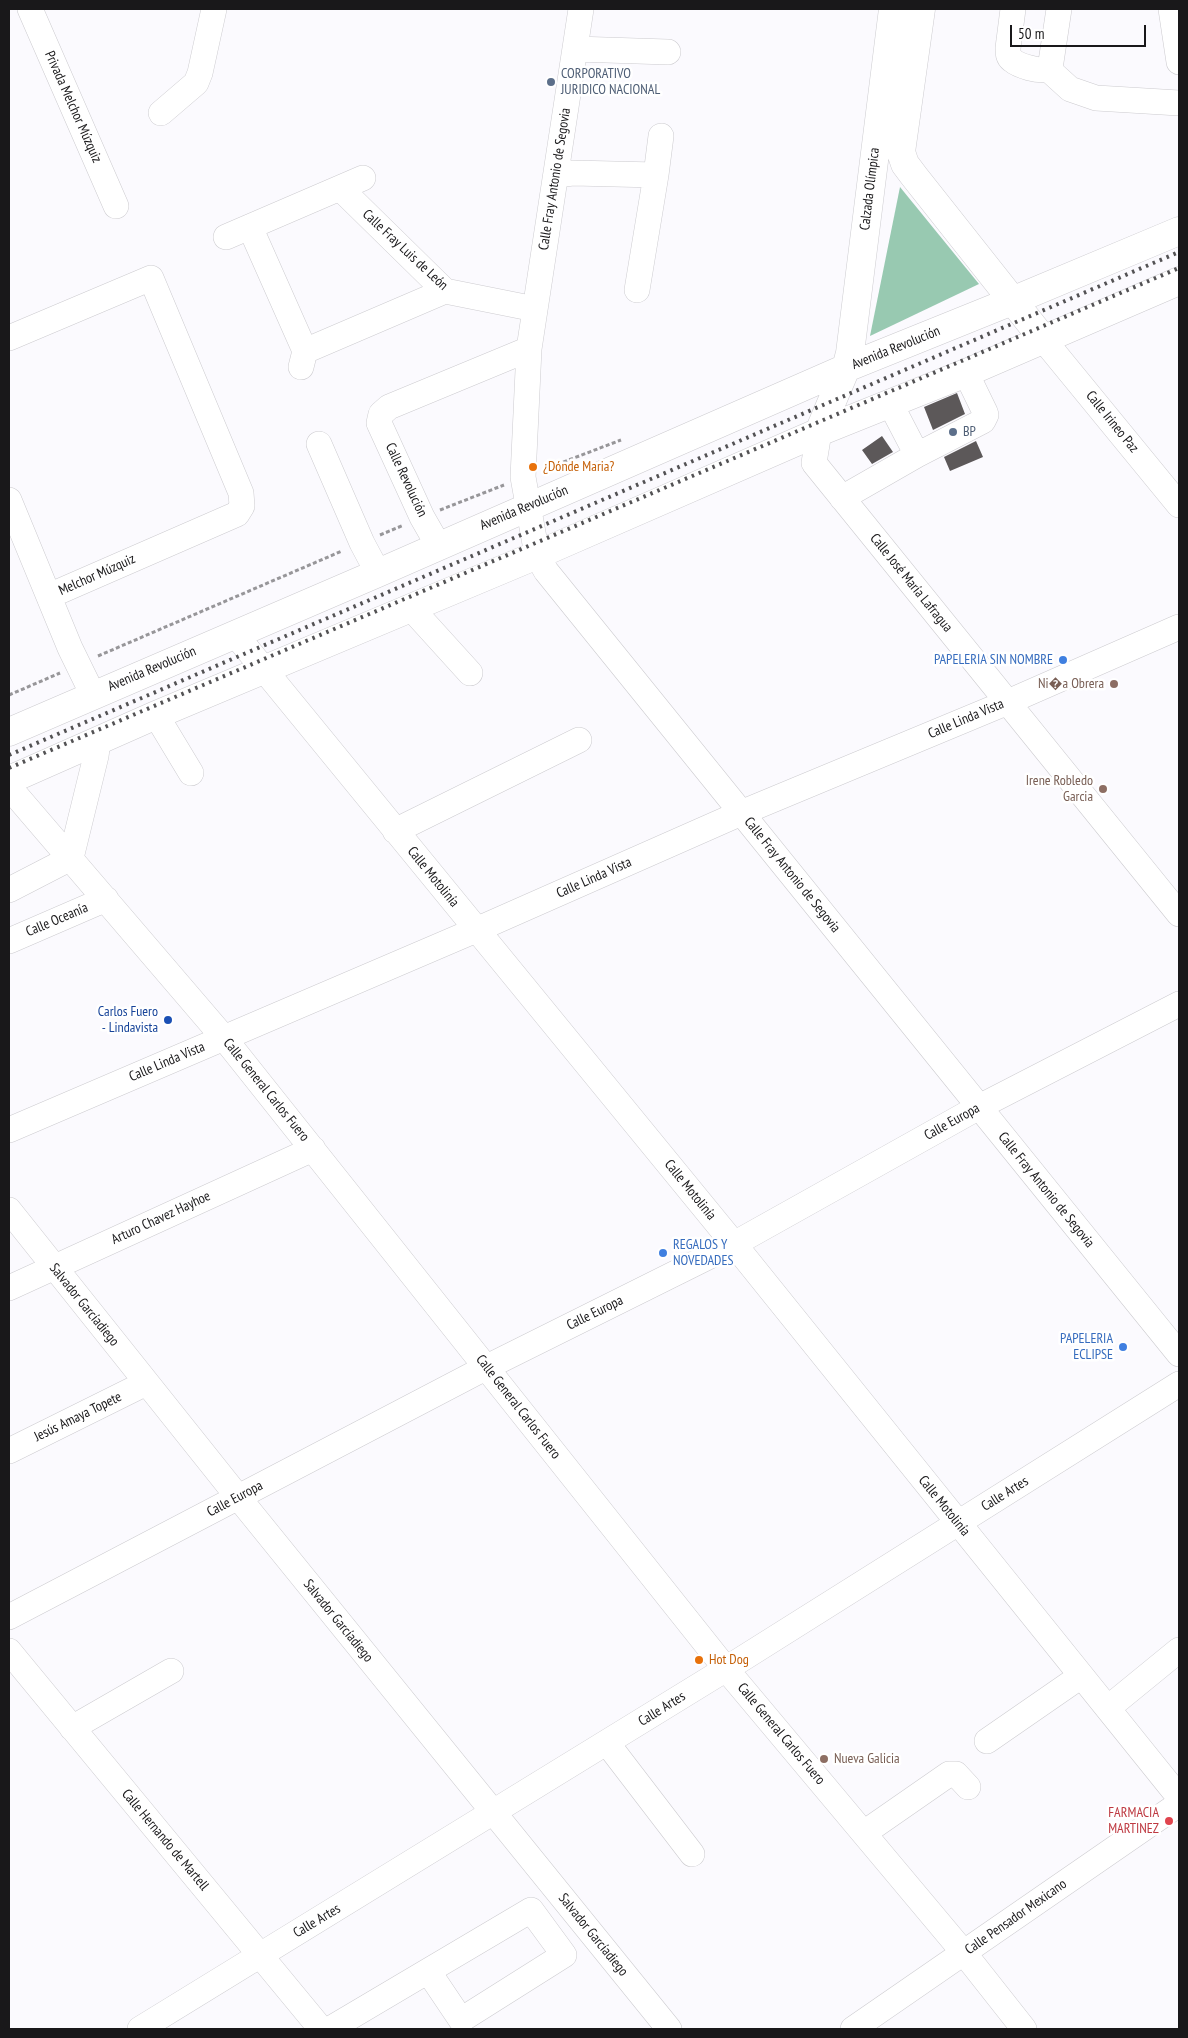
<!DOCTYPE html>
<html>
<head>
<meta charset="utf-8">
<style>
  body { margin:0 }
  #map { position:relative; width:1188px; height:2038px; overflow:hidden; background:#fbfafe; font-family:"PT Sans Narrow",sans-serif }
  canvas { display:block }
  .frame { position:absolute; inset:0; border:10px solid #19181a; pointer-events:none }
  .scale { position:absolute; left:1010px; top:25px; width:136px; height:22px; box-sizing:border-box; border:2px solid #19181a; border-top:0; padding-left:6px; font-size:15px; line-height:18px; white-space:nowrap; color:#19181a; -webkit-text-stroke:4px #fff; paint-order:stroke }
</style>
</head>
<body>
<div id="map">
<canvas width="1188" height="2038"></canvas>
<div class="frame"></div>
<div class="scale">50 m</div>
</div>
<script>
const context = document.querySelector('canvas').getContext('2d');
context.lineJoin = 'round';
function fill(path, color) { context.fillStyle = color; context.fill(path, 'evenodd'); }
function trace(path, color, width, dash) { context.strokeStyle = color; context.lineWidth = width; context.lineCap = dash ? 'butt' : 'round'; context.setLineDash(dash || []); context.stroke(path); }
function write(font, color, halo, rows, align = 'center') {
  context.font = font + ' "PT Sans Narrow",sans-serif'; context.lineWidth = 5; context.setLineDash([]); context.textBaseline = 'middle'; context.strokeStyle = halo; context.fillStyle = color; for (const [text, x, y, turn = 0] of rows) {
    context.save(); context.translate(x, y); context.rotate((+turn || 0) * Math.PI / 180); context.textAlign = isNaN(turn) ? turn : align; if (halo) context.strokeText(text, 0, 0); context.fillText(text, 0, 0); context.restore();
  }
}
const forest = new Path2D(`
  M900 187 979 284 870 336Z`);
const building = new Path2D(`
  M957 393 965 414 933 430 924 407Z
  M882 436 893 452 872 464 862 450Z
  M976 441 983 457 950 471 944 457Z`);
const path = new Path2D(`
  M545 469 621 440
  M440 510 504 485
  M380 535 404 525
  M98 656 342 551
  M9 695 60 673`);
const minor = new Path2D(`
  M30 9 116 206
  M581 9 529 349 523 477 537 555 546 571 1179 1354
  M1013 9 1008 48C1008 53 1008 57 1012 60 1019 66 1039 72 1048 69L1070 89 1096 98 1179 103
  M1171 9 1179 62
  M575 49 668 52
  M1048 69 1051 62 1059 9
  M161 113 196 83 200 73 214 9
  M556 175 573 173 656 175 637 290
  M656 175 661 136
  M340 188 445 291 535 309
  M250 227 305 351 301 367
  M226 237 363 178
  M9 338 151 278 241 493 242 506 237 514 49 596
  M1043 339 1179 505
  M305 351 445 291
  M890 403 917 455
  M819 432 814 463 1179 914
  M319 444 362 543 378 573
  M842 498 917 455 983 421 986 415 985 412 966 373
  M9 500 70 648 93 695
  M438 545 422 517 379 423 381 414 389 407 529 349
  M411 608 470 673
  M235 634 734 1244 1179 1797
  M156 715 191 773
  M9 787 224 1038 726 1669 964 1953 1024 2029
  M395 831 579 740
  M9 890 71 858 96 756 98 741
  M9 941 106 899
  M9 1130 476 930 741 813 1008 702 1179 627
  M9 1210 238 1497 669 2029
  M9 1288 313 1149
  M9 1451 146 1383
  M9 1617 487 1367 734 1244 979 1107 1179 1004
  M9 1651 321 2029
  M1108 1708 1179 1650
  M72 1728 171 1671
  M987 1741 1081 1676
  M607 1743 692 1854
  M864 1833 949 1774H956L968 1787
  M140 2029 726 1669 1179 1384
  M330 2029 531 1910 564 1955 461 2020 428 1971
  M853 2029 1179 1804`);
const major = new Path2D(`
  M921 9 901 152 905 164 914 176 1043 339
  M819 432 846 368 850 353 893 9
  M9 732 378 573 846 368 1012 301 1179 231
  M9 780 156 715 537 555 819 432 966 373 1179 281`);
const rail = new Path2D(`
  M9 755 1179 252
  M9 768 1179 268`);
const markers = [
  [551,82,5,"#5c6f8a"],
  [953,432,5,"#5c6f8a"],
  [533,467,5,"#e8710a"],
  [1063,660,5,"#3f7fe0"],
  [1114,684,5,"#8d6e63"],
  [1103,789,5,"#8d6e63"],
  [168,1020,5,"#1a4fb4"],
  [663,1253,5,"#3f7fe0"],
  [1123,1347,5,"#3f7fe0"],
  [699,1660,5,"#e8710a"],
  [824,1759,5,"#8d6e63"],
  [1169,1821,5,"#e0444e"]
];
const serviceNames = [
  ["CORPORATIVO",561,74],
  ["JURIDICO NACIONAL",561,90],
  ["BP",963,432]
];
const streetNames = [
  ["Privada Melchor Múzquiz",73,107,66],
  ["Calle Fray Antonio de Segovia",555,179,-81],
  ["Calzada Olímpica",870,189,-83],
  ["Calle Fray Luis de León",405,250,43],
  ["Avenida Revolución",896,348,-22],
  ["Calle Irineo Paz",1112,422,51],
  ["Calle Revolución",406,480,65],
  ["Avenida Revolución",524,508,-23],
  ["Melchor Múzquiz",97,575,-24],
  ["Calle José María Lafragua",911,583,51],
  ["Avenida Revolución",152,669,-23],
  ["Calle Linda Vista",966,719,-23],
  ["Calle Fray Antonio de Segovia",792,875,51],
  ["Calle Motolinía",433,877,51],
  ["Calle Linda Vista",594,878,-24],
  ["Calle Oceanía",57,920,-23],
  ["Calle Linda Vista",167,1062,-23],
  ["Calle General Carlos Fuero",266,1090,51],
  ["Calle Europa",952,1122,-29],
  ["Calle Motolinía",690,1190,51],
  ["Calle Fray Antonio de Segovia",1046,1190,51],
  ["Arturo Chavez Hayhoe",161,1218,-25],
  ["Salvador Garcíadiego",84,1305,51],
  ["Calle Europa",595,1313,-26],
  ["Calle General Carlos Fuero",518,1407,52],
  ["Jesús Amaya Topete",78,1417,-26],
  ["Calle Artes",1005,1494,-32],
  ["Calle Europa",235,1499,-28],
  ["Calle Motolinía",944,1506,51],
  ["Salvador Garcíadiego",338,1621,51],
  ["Calle Artes",662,1709,-32],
  ["Calle General Carlos Fuero",781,1734,50],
  ["Calle Hernando de Martell",165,1840,50],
  ["Calle Pensador Mexicano",1016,1917,-35],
  ["Calle Artes",317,1921,-31],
  ["Salvador Garcíadiego",593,1935,51]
];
const foodNames = [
  ["¿Dónde Maria?",543,467],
  ["Hot Dog",709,1660]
];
const shopNames = [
  ["PAPELERIA SIN NOMBRE",1053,660],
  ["REGALOS Y",673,1245,"left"],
  ["NOVEDADES",673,1261,"left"],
  ["PAPELERIA",1113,1339],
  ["ECLIPSE",1113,1355]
];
const educationNames = [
  ["Ni�a Obrera",1104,684],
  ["Irene Robledo",1093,781],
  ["Garcia",1093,797],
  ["Nueva Galicia",834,1759,"left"]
];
const transitNames = [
  ["Carlos Fuero",158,1012],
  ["- Lindavista",158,1028]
];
const healthNames = [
  ["FARMACIA",1159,1813],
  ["MARTINEZ",1159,1829]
];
fill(forest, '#98c9b1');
fill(building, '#5c5859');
trace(minor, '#cccbcf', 26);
trace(major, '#cccbcf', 29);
trace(path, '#979699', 3, [4, 2.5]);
trace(minor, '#fff', 25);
trace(major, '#fff', 28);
trace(rail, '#535254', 4, [2.5, 5]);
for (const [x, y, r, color] of markers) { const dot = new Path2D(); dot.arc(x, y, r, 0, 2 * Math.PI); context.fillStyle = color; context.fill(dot); trace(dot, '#fff', 2); }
write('14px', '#4e5e75', '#fff', serviceNames, 'left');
write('14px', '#19181a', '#fff', streetNames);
write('14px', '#c56008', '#fff', foodNames, 'left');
write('14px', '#366cbe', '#fff', shopNames, 'right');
write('14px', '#785e54', '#fff', educationNames, 'right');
write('14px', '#164399', '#fff', transitNames, 'right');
write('14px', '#be3a42', '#fff', healthNames, 'right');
</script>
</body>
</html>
